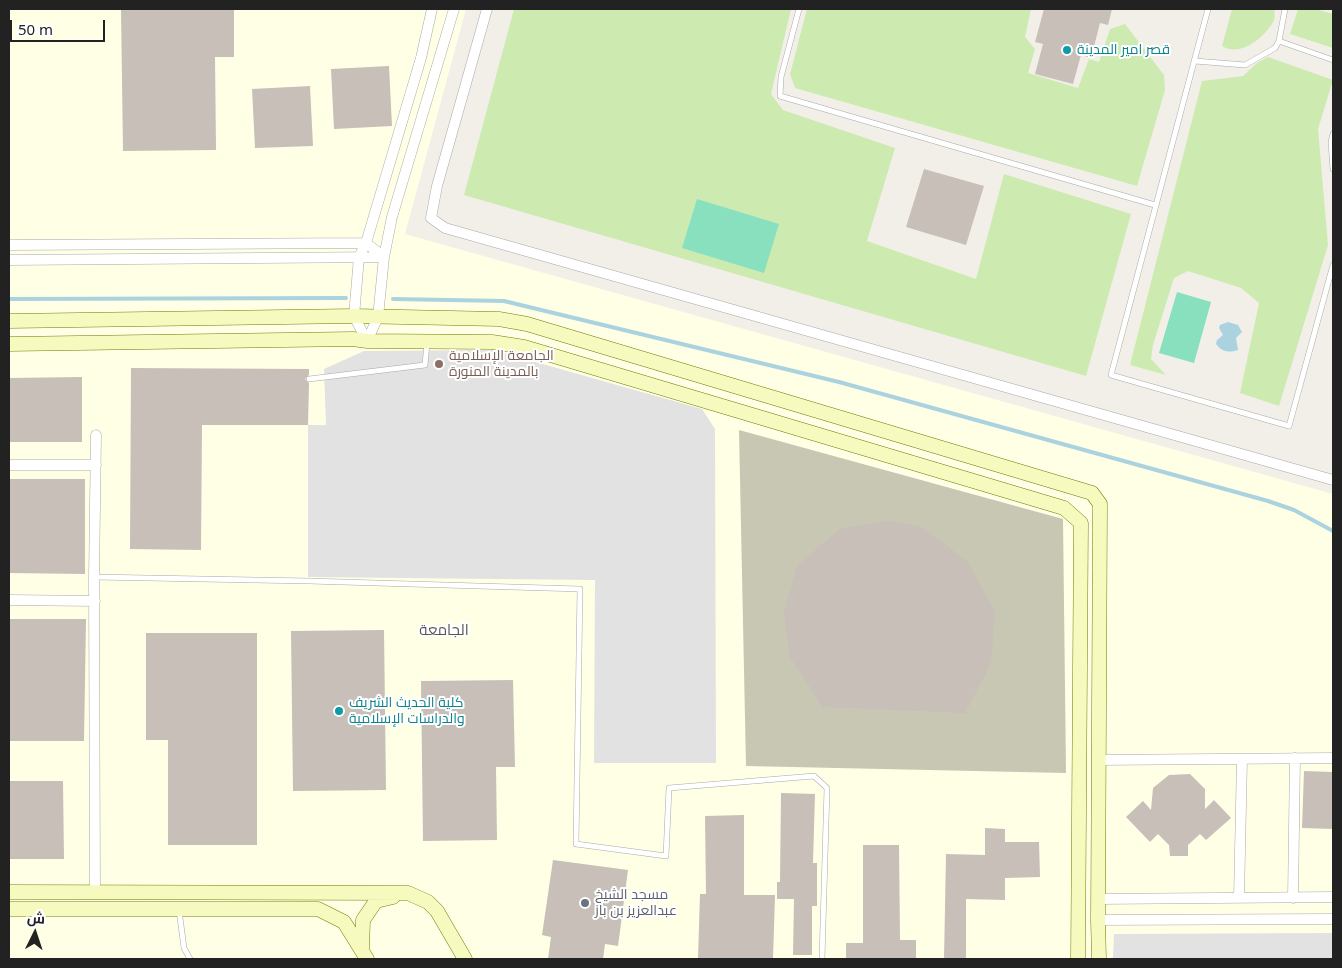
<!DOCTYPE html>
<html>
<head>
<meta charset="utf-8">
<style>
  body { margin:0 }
  #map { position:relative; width:1342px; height:968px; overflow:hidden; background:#f2efe9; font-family:"Noto Sans",Cairo,sans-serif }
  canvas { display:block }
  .frame { position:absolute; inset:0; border:10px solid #222; pointer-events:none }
  .north { position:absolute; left:10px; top:908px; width:50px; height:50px; -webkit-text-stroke:4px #fff; paint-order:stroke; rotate:4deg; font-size:14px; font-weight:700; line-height:20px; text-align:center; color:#222 }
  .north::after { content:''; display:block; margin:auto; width:18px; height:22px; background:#222; clip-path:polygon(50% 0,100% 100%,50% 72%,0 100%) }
  .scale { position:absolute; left:10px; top:20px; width:95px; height:22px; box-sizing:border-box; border:2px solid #222; border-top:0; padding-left:6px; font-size:15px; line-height:18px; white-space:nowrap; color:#222; -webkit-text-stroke:4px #fff; paint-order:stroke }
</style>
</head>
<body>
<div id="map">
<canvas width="1342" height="968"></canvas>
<div class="frame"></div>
<div class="north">ش</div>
<div class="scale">50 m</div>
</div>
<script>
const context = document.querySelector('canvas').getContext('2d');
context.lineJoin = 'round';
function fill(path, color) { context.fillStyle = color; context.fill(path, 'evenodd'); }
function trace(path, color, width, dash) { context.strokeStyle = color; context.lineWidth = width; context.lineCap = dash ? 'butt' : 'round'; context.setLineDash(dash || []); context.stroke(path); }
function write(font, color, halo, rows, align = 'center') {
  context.font = font + ' "Noto Sans",Cairo,sans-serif'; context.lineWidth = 4; context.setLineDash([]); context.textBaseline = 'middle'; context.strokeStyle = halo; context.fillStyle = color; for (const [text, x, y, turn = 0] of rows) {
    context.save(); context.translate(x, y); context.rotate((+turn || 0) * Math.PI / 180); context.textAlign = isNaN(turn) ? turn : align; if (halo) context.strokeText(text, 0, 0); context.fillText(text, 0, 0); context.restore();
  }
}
const education = new Path2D(`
  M9 9H466L405 234 1333 494V959H9Z`);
const construction = new Path2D(`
  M739 430 1063 519 1066 773 746 766Z`);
const grass = new Path2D(`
  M514 9H791L771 94 783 110 895 148 867 241 976 279 1004 174 1131 214 1086 376 464 195Z
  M807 9H1031L1025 37 1035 49 1028 73 1078 88 1089 59 1099 62 1110 29 1125 24 1164 75 1165 90 1137 186 795 88 790 74Z
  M1232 9H1274C1275 13 1275 17 1274 20 1266 37 1240 58 1222 46Z
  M1298 9H1316L1333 14V48L1290 34Z
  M1268 57 1333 80 1318 129 1328 245 1279 406 1240 393 1259 303 1241 288 1188 271 1174 278 1153 345 1151 359 1166 375 1130 365 1202 81 1243 76 1257 63Z`);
const pitch = new Path2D(`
  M697 199 779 224 764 273 682 248Z
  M1177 292 1211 302 1194 363 1159 353Z`);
const parking = new Path2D(`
  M493 350 702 409 715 429 716 763H594L595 580 308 577V425H326L324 369 364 351Z
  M1333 933V959H1113L1114 934Z`);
const water = new Path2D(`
  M1228 322 1238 325 1242 332 1236 338 1238 350C1228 353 1222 352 1216 344L1217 340 1223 335 1219 328 1220 325Z`);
const stream = new Path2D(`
  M9 299 346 298
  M393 299 504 301 839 382 1268 501 1294 510 1333 531`);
const building = new Path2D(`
  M121 9H234V57H215L216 150 123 151Z
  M1044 9H1112L1108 25 1100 23 1091 58 1081 55 1073 84 1035 74 1043 44 1035 42Z
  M389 66 392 126 334 129 331 69Z
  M310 86 313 146 255 148 252 89Z
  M924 169 984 186 966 245 906 227Z
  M131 368 309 369V375L305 379 309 383 308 425H202L201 550 130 549Z
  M82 377V442H9V378Z
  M9 479H85V574L9 573Z
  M889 521 922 527 968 562 995 612 991 663 965 713 823 707 790 657 784 613 797 566 840 529Z
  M9 619H86L84 741H9Z
  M384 630 386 790 293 791 291 631Z
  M146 633H257V845H168V740H146Z
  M513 680 515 767H496L497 840 423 841 421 681Z
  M1304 771 1333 772V829L1302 828Z
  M1190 774 1205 789V809L1214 800 1231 818 1206 840 1200 834 1188 845V856H1170L1169 845 1158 834 1150 842 1126 817 1143 801 1151 810 1153 788 1169 775Z
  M9 781H63L64 859H9Z
  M781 793 815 794 813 863H817V906H812V955H793L794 899H777V882H780Z
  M744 815V895H775L773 959H698L700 894H706L705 816Z
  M985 828 1005 829V842H1039L1040 877 1005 878V900L966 899V959H944L946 854 985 855Z
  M863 845H899L900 940H916V959H846V943H863Z
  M553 860 628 870 618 946 605 944 603 959H548L551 937 542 935Z`);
const lane = new Path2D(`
  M799 9 781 77 780 96 1155 205
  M1208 9 1111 375 1289 426 1333 265
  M1279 41 1333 60
  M1195 61 1245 65 1275 48 1279 41 1285 9
  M1333 134 1331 142 1333 169
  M309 379 425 365 427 343
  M94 577 309 581 580 589 576 844 666 856 669 788 814 776 827 788 822 959
  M179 910 184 948 190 959`);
const street = new Path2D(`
  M432 9 421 58 366 243 359 257 354 316 367 341 378 317 384 257 392 217 454 9
  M487 9 437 186 431 218 445 228 1333 480
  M9 245 366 243 384 257 9 260
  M9 465H96
  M9 600 95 601
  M1098 760 1333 758
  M95 891 94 577 96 435
  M1239 898 1242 759
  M1293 898 1295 758
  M1098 899 1333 897
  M1098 920 1333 919`);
const secondary = new Path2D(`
  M9 321 354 316 499 319 527 324 1092 493 1100 504 1098 920 1099 959
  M9 344 353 339 367 341 492 342 524 347 1064 508 1081 523 1078 959
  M9 892 408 893 428 902 437 911 465 959
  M9 909H318L344 922 367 959
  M362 950 363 920 376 901 393 897`);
const markers = [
  [1067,50,5,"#0f9aa8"],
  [439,364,5,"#8d6e63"],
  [339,711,5,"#0f9aa8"],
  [585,903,5,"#6b7280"]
];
const cultureNames = [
  ["قصر امير المدينة",1077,50],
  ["كلية الحديث الشريف",349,703],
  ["والدراسات الإسلامية",349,719]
];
const educationNames = [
  ["الجامعة الإسلامية",449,356],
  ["بالمدينة المنورة",449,372]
];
const worshipNames = [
  ["مسجد الشيخ",595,895],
  ["عبدالعزيز بن باز",595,911]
];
const neighbourhoodNames = [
  ["الجامعة",444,631]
];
fill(education, '#ffffe5');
fill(construction, '#c7c7b4');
fill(grass, '#cdebb0');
fill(pitch, '#88e0be');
fill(parking, '#e2e2e2');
fill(water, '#aad3df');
trace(stream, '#aad3df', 4);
fill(building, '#c7bfb8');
trace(lane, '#a9a9a9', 6);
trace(street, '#a9a9a9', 11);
trace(secondary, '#707d05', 15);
trace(lane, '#fff', 5);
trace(street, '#fff', 10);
trace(secondary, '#f7fabf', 14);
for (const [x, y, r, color] of markers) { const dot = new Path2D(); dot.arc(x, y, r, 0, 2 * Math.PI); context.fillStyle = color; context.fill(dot); trace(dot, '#fff', 2); }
write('14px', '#0d838f', '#fff', cultureNames, 'left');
write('14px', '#785e54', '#fff', educationNames, 'left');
write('14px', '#5b616d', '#fff', worshipNames, 'left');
write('15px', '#555', '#fff', neighbourhoodNames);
</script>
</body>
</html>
